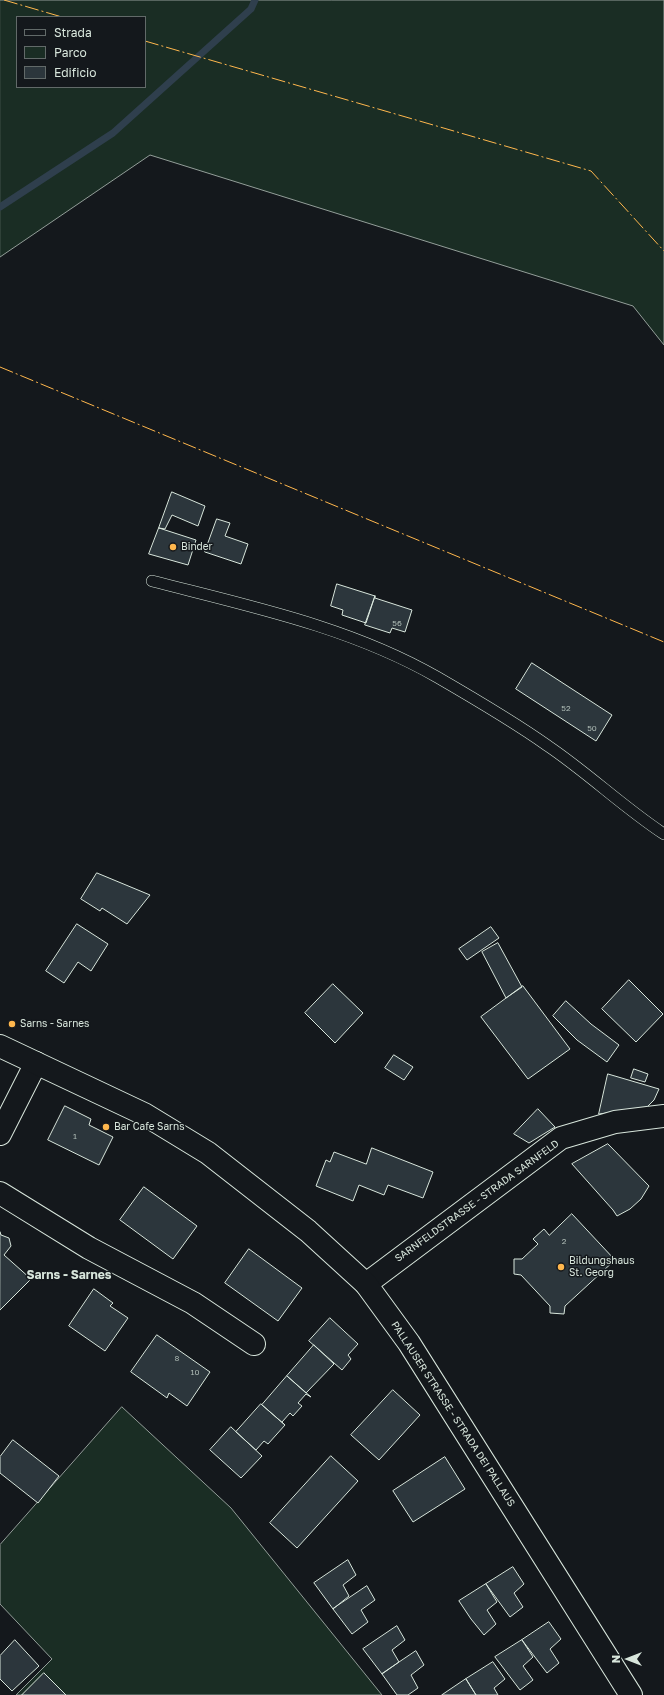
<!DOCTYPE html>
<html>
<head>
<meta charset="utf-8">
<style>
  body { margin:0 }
  #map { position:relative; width:664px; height:1695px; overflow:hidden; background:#14181c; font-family:"Golos Text",sans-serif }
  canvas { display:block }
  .legend { position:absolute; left:16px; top:16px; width:130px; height:72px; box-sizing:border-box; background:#14181c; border:1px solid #626a69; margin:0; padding:5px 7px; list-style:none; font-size:12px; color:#d8e6dc }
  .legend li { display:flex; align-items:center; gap:8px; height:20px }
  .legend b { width:20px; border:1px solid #626a69 }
  .north { position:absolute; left:608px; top:1639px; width:40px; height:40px; -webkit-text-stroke:3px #14181c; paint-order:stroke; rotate:270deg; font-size:11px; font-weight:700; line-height:16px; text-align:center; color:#d8e6dc }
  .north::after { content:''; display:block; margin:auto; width:14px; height:18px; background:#d8e6dc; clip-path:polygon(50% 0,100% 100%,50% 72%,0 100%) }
</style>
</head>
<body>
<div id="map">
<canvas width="664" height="1695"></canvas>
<ul class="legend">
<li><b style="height:5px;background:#14181c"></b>Strada</li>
<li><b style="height:11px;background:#1a2d24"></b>Parco</li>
<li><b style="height:11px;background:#2c363c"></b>Edificio</li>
</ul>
<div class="north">N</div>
</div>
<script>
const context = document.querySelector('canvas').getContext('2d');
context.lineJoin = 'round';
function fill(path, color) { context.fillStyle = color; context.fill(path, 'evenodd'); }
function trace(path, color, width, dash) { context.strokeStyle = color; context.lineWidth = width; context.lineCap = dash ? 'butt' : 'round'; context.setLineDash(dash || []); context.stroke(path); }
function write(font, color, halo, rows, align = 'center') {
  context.font = font + ' "Golos Text",sans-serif'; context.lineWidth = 3; context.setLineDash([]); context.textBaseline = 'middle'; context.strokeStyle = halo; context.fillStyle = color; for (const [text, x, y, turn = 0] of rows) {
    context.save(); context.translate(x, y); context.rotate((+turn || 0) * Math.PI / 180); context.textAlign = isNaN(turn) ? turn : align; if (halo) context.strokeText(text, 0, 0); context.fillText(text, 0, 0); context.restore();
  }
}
const green = new Path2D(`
  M0 0H664V345L633 306 150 155 0 257ZM17 17H145V87H17Z
  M122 1407 231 1508 382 1695H16L52 1659 0 1604V1545Z`);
const stream = new Path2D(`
  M0 207 113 133 251 9 255 0`);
const building = new Path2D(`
  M172 492 205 506 198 526 172 515 165 529 159 528Z
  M217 519 230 523 225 536 248 544 241 564 205 552Z
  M159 528 196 540 188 565 149 554Z
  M337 584 375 596 366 623 342 615 343 610 331 606Z
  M375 596V598L412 610 405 632 392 628 390 633 365 625Z
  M532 663 612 715 596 741 516 689Z
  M97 873 150 895 127 924 102 908 100 911 81 899Z
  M77 924 108 944 91 971 78 962 64 983 46 971Z
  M491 927 499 938 467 960 459 949Z
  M498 943 522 987 506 998 482 952Z
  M629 980 663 1014 636 1042 602 1009Z
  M333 984 363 1013 335 1043 305 1013Z
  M523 986 570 1049 528 1079 481 1017Z
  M566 1001 591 1024 619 1045 607 1062 577 1040 553 1016Z
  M394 1055 413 1067 404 1080 385 1068Z
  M634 1069 648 1074 645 1082 631 1078Z
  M608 1074 659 1089 654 1100 646 1108 599 1114Z
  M65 1106 91 1119 89 1125 113 1137 99 1165 48 1140Z
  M538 1109 555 1127 529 1143 514 1134Z
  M608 1144 649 1186 641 1199 630 1209 617 1216 613 1210 572 1164Z
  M372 1148 433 1172 423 1198 388 1185 384 1195 359 1185 353 1201 316 1186 326 1160 330 1162 334 1152 366 1164Z
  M144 1187 197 1226 173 1259 120 1220Z
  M572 1214 615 1260 565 1306 564 1314 550 1313V1306L521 1275 514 1274V1259H522L538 1244 533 1239 544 1229 549 1235Z
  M0 1232 1 1235 9 1238 11 1246 4 1255 31 1279 0 1310Z
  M249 1249 302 1288 278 1321 225 1283Z
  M94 1289 113 1303 110 1306 128 1318 105 1351 69 1326Z
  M330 1318 358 1344 348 1355 351 1359 342 1370 309 1341Z
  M157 1335 210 1372 187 1406 169 1393 167 1398 131 1372Z
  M314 1345 334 1364 306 1393 287 1376Z
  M287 1376 311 1397 306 1394 298 1403 302 1406 293 1416 290 1413 282 1422 285 1425 262 1405Z
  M393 1390 420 1415 379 1460 351 1435Z
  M261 1404 285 1425 268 1444 264 1441 256 1450 236 1432Z
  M231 1427 262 1456 241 1478 210 1450Z
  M13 1440 59 1476 38 1503 0 1473V1457Z
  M331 1456 358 1481 297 1548 270 1523Z
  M445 1457 465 1489 413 1522 393 1491Z
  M348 1560 356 1575 343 1585 349 1596 333 1609 314 1583Z
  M513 1567 524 1584 514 1593 523 1607 510 1617 486 1584Z
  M486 1584 497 1602 487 1610 496 1624 484 1635 471 1619 459 1601Z
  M367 1586 375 1600 361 1610 368 1622 352 1634 333 1609Z
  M549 1622 561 1639 550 1649 559 1663 547 1673 522 1640Z
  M397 1626 405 1640 392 1650 399 1662 382 1674 363 1649Z
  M15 1640 39 1666 12 1691 0 1679V1656Z
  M522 1640 533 1657 523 1666 533 1680 520 1690 495 1657Z
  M416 1651 424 1665 411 1675 418 1688 408 1695H397L382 1674Z
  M493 1662 505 1679 494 1688 498 1695H476L466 1679Z
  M44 1673 66 1695H22Z
  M466 1679 476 1695H442Z`);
const lane = new Path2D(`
  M152 581C249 606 350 627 437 677 475 699 513 721 548 746 588 773 623 807 664 834`);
const street = new Path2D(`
  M0 1134 36 1063
  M0 1193 89 1248 193 1303 254 1344
  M366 1284 561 1138 615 1122 664 1116`);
const secondary = new Path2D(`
  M0 1046 144 1114 208 1153 308 1231 366 1284 409 1343 631 1695`);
const power = new Path2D(`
  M4 0 62 17
  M145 41 591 171 664 251
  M0 367 664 642`);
const markers = [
  [173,547,4,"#ffb74d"],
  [12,1024,4,"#ffb74d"],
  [106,1127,4,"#ffb74d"],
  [561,1267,4,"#ffb74d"]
];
const numberNames = [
  ["56",397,623],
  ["52",566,708],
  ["50",592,728],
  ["1",75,1136],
  ["2",564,1241],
  ["8",177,1358],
  ["10",195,1372]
];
const poiNames = [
  ["Binder",181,547],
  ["Sarns - Sarnes",20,1024],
  ["Bar Cafe Sarns",114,1127],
  ["Bildungshaus",569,1261],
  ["St. Georg",569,1273]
];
const streetNames = [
  ["SARNFELDSTRASSE - STRADA SARNFELD",477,1201,-36],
  ["PALLAUSER STRASSE - STRADA DEI PALLAUS",453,1414,57]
];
const quarterNames = [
  ["Sarns - Sarnes",69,1275]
];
fill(green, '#1a2d24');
trace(green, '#939e99', 1);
trace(stream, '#2f3f4d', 7);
fill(building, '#2c363c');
trace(building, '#d8e6dc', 1);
trace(lane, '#d8e6dc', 12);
trace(street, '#d8e6dc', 24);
trace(secondary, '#d8e6dc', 24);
trace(lane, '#14181c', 11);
trace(street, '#14181c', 22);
trace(secondary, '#14181c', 22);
trace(power, '#ffb74d', 1, [14, 3, 2, 3]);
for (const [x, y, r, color] of markers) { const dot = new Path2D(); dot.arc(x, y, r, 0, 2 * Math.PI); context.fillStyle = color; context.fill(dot); trace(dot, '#14181c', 1.5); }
write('8px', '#adbab4', null, numberNames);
write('10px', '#d8e6dc', '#14181c', poiNames, 'left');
write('10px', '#d8e6dc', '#14181c', streetNames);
write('bold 12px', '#d8e6dc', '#14181c', quarterNames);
</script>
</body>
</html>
